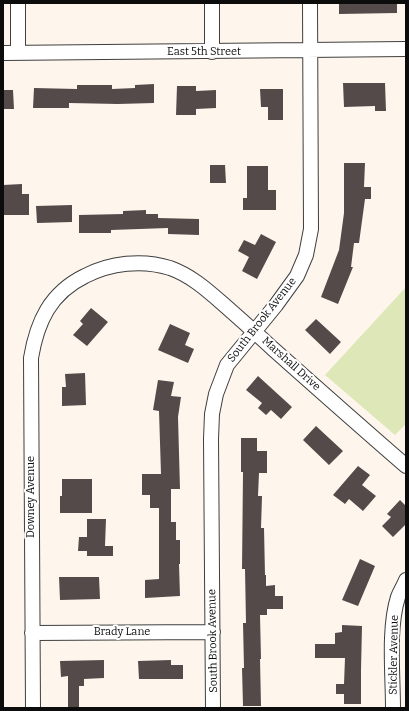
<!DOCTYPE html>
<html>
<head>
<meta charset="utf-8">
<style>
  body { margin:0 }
  #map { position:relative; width:409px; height:711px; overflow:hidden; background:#fef6ec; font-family:Bitter,serif }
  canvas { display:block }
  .frame { position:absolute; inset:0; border:4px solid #0c0c0c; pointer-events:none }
</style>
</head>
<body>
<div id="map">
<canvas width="409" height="711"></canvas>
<div class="frame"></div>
</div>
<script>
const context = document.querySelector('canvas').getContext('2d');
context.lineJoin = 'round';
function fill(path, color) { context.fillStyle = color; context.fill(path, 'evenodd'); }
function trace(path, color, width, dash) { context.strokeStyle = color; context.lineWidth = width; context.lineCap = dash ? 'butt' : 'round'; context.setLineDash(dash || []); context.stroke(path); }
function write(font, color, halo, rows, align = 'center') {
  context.font = font + ' Bitter,serif'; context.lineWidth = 4; context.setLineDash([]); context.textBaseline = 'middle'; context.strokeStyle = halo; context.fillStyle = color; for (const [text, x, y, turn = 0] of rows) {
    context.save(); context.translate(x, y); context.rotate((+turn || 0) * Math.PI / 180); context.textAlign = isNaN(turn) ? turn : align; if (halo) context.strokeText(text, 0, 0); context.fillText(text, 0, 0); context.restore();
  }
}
const green = new Path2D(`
  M406 287V424L395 435 325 375Z`);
const building = new Path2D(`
  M339 3H397V13L339 14Z
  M343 83H385L386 111H375V106L344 107Z
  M154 84V103L118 104 69 103V108H33L34 88 77 89V85H112V89L135 88V85Z
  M177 86H196V91L216 90V108L196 109V115H176Z
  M260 89H283V120H268V107H261Z
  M3 90H13L14 109H3Z
  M344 163H365L364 187H371V199H365L359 243H354L351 267H353L338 304 321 297 339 250 344 213Z
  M210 165H225L226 183H210Z
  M247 166H268V190H276V210H243V198H247Z
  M22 184V194H29V215H3V185Z
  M72 205V222L37 223 36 206Z
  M146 210V214H158V218L199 219V235L168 234V228L111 230V233H79V215L123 214V211Z
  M261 234 276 242 257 279 242 271 249 257 238 251 244 240 255 245Z
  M91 308 108 322 87 346 73 335 83 324 80 321Z
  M316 319 341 342 330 354 305 330Z
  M170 324 190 333 185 345 194 349 188 363 158 350Z
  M85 373 86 405 62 406V387H66L65 374Z
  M258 376 292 407 281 419 271 410 266 415 258 408 262 403 246 390Z
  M158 380 174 382 171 396 181 397 178 417 180 489H171V522H176V540H180V564H179L180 596 145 598V580L159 579V508H150V495H142V474H161L159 411 153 410Z
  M316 426 343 451 329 465 303 440Z
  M241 438H257V451H267V473H259L258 496H262L261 528H264L265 575H266V586L275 585V596H283V609H267V615H260L261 659H260L261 706H243L242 668H244L243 623H246L245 569H242L243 472H241Z
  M358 466 370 475 362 485 376 496 363 511 349 499 345 504 333 495Z
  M62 479H92V513H60V496H62Z
  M400 500 406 506V524L393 537 382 526 391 517 387 514Z
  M87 519H106L105 546H113V556H87V551H78L79 537H87Z
  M360 559 375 566 358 606 342 600Z
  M59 577H99L100 599 60 600Z
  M342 625 362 626 361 670V704H344V694H336V684H344L345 658H315V644H335V633L342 632Z
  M104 660V678L84 679V686H79V708H68V676L61 677 60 661Z
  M171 660V665H183V679H139L138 661Z`);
const minor = new Path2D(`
  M18 3V52
  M212 3V52
  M3 53 406 49
  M32 633 213 632
  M33 708 31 358C37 322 50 293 85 276 110 263 142 259 170 268 190 275 206 289 222 303 239 318 256 333 272 348 317 388 361 427 406 466
  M213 708 211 439 212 414 216 394 227 365 276 305 297 276 306 255 311 229 310 3
  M393 708C393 674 388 629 398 597 400 591 404 586 406 580`);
const streetNames = [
  ["East 5th Street",204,52],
  ["South Brook Avenue",262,320,-52],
  ["Marshall Drive",291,364,42],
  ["Downey Avenue",31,497,-90],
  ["Brady Lane",122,632],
  ["South Brook Avenue",213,641,-91],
  ["Stickler Avenue",394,655,-89]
];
fill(green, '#dde7b7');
fill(building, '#544a49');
trace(minor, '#3f3f3f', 16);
trace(minor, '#fff', 14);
write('11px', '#0c0c0c', '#fff', streetNames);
</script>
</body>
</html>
